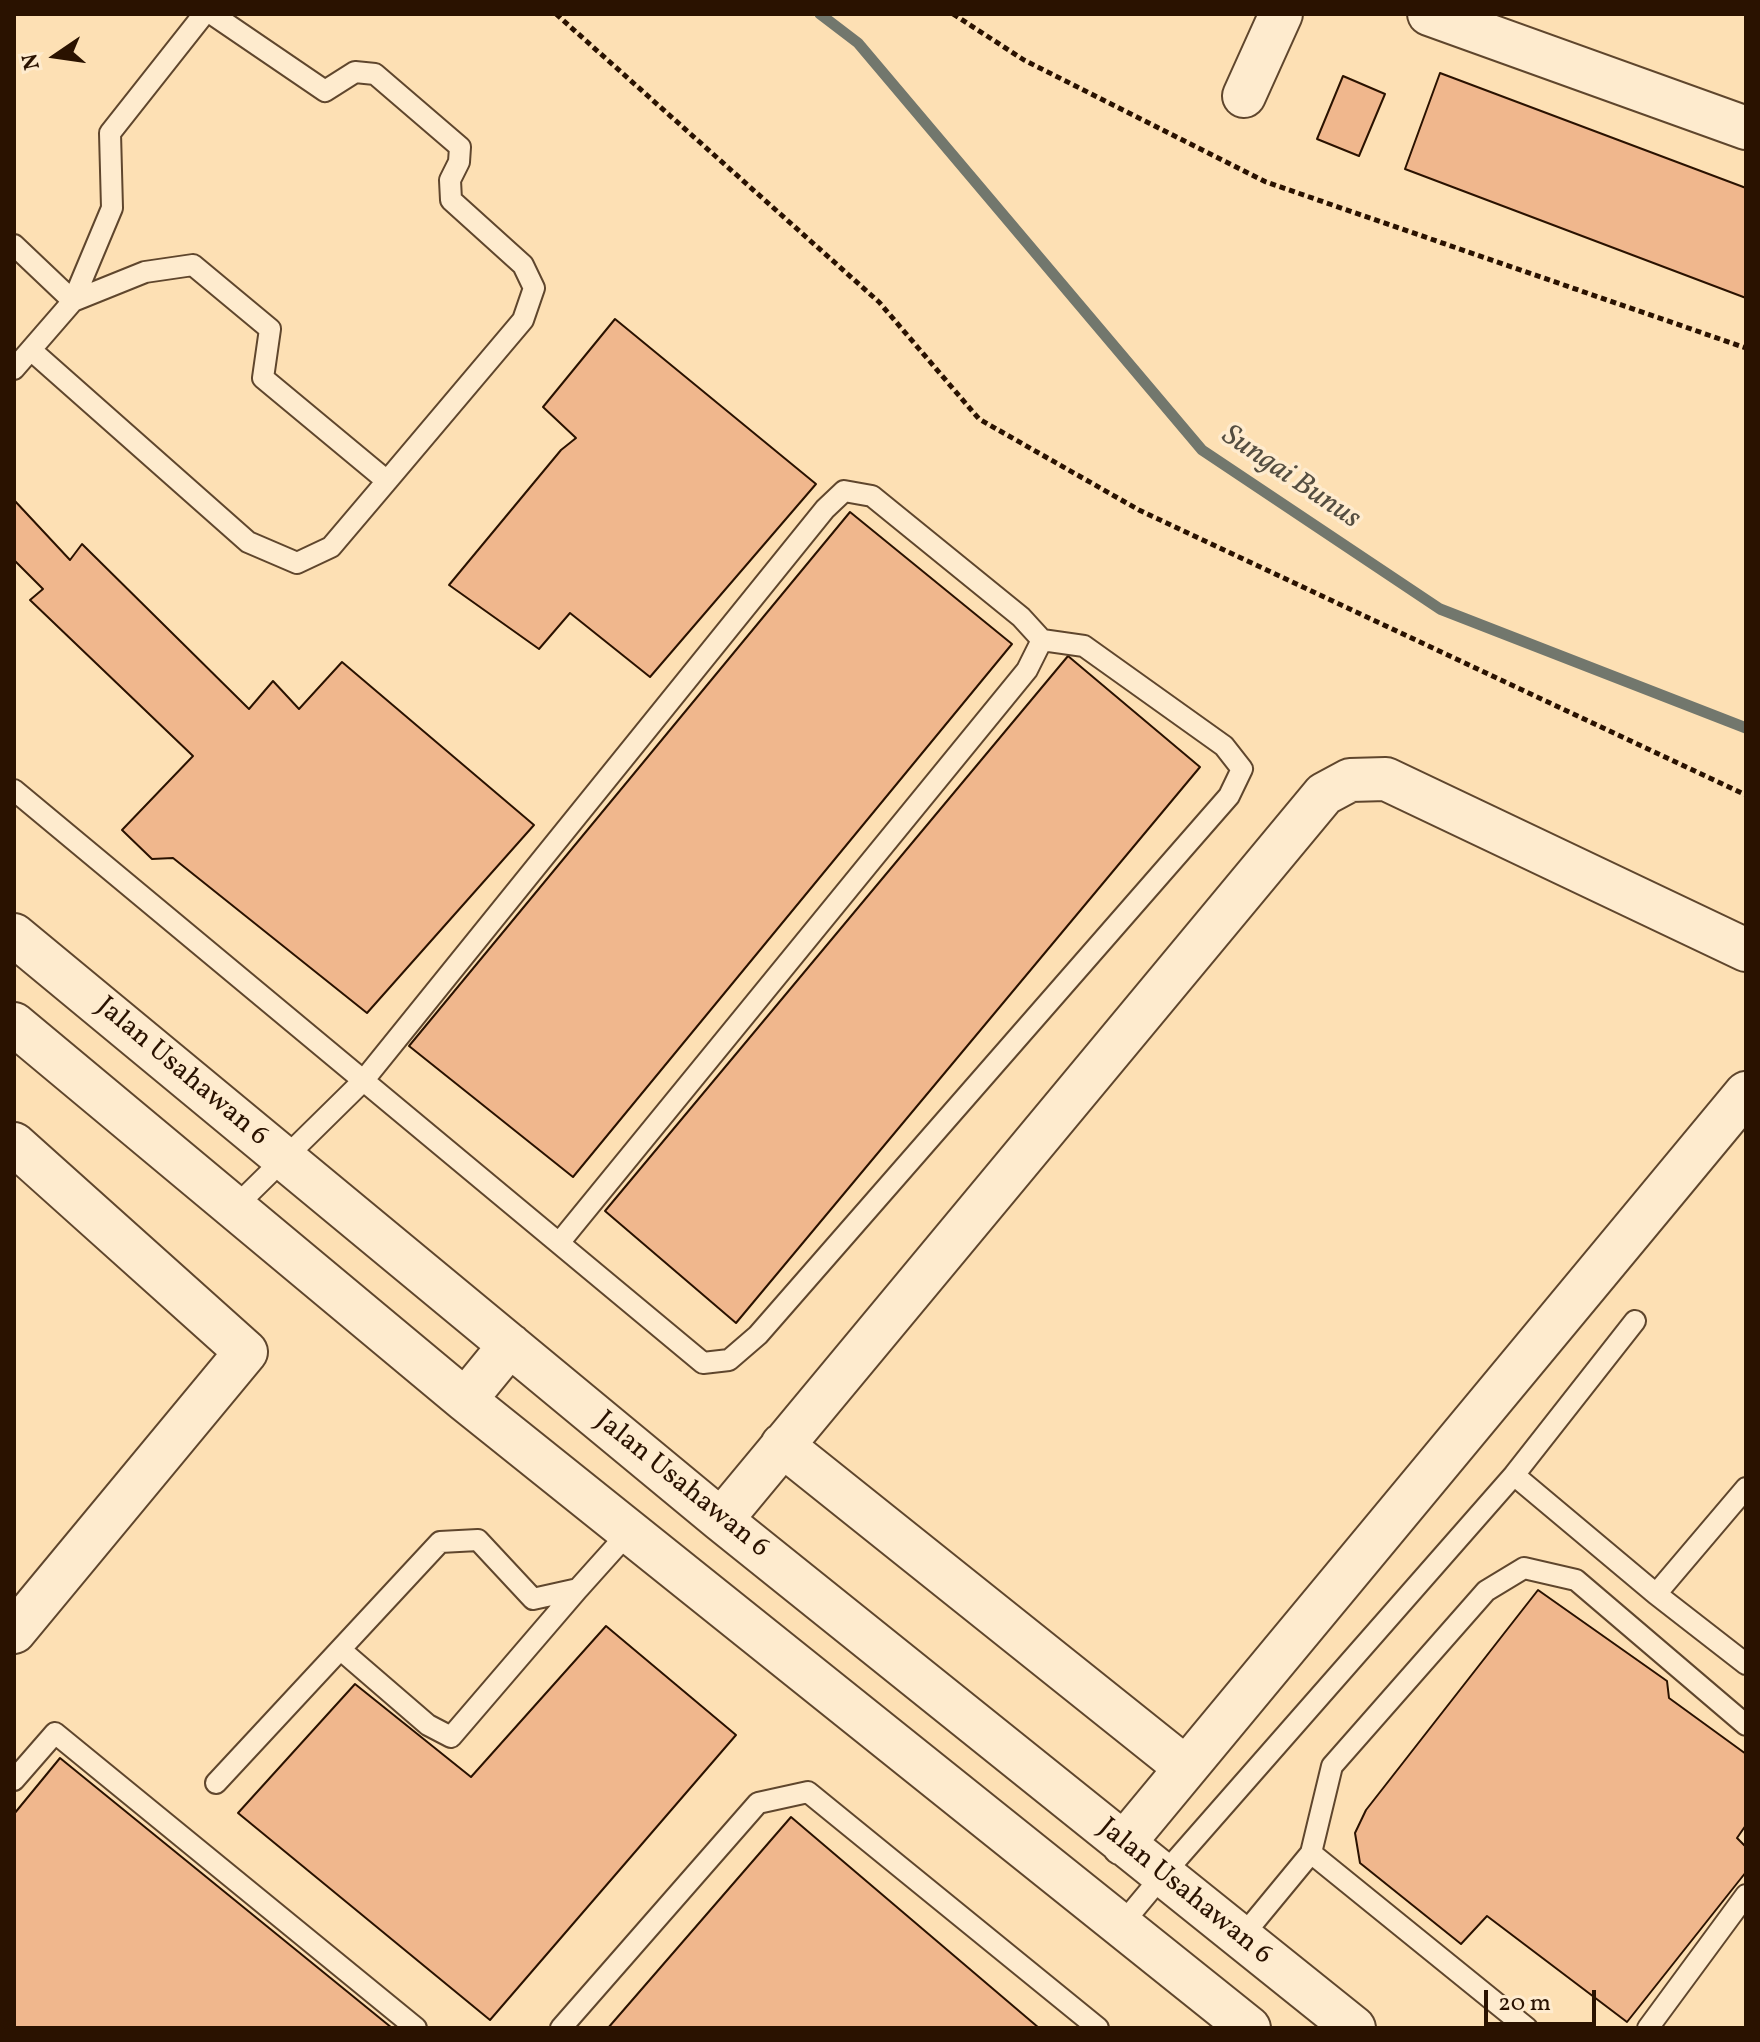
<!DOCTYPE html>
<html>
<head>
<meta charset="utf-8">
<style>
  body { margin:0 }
  #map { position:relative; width:1760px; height:2042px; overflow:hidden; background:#fde0b4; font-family:Vollkorn,serif }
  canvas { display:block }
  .frame { position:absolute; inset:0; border:16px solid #2a1200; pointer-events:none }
  .north { position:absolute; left:16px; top:16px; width:80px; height:80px; -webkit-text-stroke:6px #feebce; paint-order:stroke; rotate:257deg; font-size:22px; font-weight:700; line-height:32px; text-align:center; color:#2a1200 }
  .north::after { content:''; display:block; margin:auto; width:28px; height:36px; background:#2a1200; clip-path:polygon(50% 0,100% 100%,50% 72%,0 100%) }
  .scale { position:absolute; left:1484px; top:1990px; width:112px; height:36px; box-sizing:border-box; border:4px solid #2a1200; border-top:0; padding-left:10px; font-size:24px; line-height:28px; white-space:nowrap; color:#2a1200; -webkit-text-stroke:6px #feebce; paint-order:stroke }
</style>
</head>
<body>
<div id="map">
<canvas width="1760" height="2042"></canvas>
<div class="frame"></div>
<div class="north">N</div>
<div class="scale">20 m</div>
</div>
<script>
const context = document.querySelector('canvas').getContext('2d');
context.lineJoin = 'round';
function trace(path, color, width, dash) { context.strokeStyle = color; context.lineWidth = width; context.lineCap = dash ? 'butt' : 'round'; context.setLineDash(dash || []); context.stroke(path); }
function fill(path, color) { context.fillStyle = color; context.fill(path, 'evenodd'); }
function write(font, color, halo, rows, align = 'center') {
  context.font = font + ' Vollkorn,serif'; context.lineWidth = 7; context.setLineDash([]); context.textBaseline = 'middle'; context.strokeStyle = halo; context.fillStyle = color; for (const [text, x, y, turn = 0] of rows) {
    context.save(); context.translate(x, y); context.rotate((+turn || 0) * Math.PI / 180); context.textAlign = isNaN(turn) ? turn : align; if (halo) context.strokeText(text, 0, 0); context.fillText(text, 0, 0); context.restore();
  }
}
const stream = new Path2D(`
  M820 14 858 43 1202 450 1440 609 1746 728`);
const building = new Path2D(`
  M1440 73 1746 188V298L1405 169Z
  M1343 76 1385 94 1359 156 1317 139Z
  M615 319 816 484 650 677 570 613 539 649 449 585 561 450 576 438 543 407Z
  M14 500 70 560 82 544 249 709 273 681 299 709 342 662 534 825 367 1013 173 858 152 859 122 830 193 756 30 600 43 589 14 560Z
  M850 512 1012 644 573 1177 409 1046Z
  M1068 656 1200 767 736 1323 605 1211Z
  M1538 1590 1667 1681 1669 1698 1746 1754V1825L1737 1838 1746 1847V1872L1627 2022 1487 1916 1461 1944 1360 1863 1355 1833 1366 1810Z
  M606 1626 736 1735 490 2020 238 1813 355 1684 471 1777Z
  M60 1758 392 2028H14V1814Z
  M791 1817 1039 2028H608Z`);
const path = new Path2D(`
  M556 14 879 302 979 419 1139 510 1746 795
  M953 14 1024 60 1266 182 1746 348`);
const lane = new Path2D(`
  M212 14 325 91 355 72 375 74 460 147 459 162 450 180 451 200 523 265 534 288 523 320 387 481
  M14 245 73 301 145 272 193 265 270 329 263 378 387 481 331 547 297 563 248 542 31 350
  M14 369 73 301 112 208 110 133 204 14
  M14 790 703 1363 729 1360 758 1335 1229 796 1242 769 1224 746 1084 646 1042 640
  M235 1207 363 1081 825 509 844 491 872 496 1021 617 1042 640 1027 670 559 1243
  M1514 1475 1656 1594 1746 1664
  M1656 1594 1746 1488
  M341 1650 428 1725 451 1737 578 1589
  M14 1780 55 1733 416 2028
  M216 1783 440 1542 478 1540 533 1599 578 1589 630 1531
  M1311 1853 1527 2028
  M1122 1924 1162 1876 1514 1475 1635 1321
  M1240 1939 1311 1853 1332 1766 1486 1591 1524 1568 1576 1580 1746 1725
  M561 2028 758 1803 808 1792 1098 2028
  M1648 2028 1746 1895`);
const street = new Path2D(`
  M1429 14 1746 128
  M1244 96 1281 14
  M14 935 721 1520 1354 2028
  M14 1024 465 1400 1249 2028
  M14 1144 246 1352 14 1632
  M465 1400 510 1345
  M782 1445 1186 1768
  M721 1520 1324 794 1350 780 1386 779 1746 950
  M1123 1844 1746 1093`);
const streetNames = [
  ["Jalan Usahawan 6",181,1073,40],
  ["Jalan Usahawan 6",681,1486,39],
  ["Jalan Usahawan 6",1184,1893,39]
];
const waterNames = [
  ["Sungai Bunus",1290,479,34]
];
trace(stream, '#72776d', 11);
fill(building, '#f0b78d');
trace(building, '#2a1200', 2);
trace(lane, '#5f462d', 24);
trace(street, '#5f462d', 46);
trace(path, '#2a1200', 5, [6, 4]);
trace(lane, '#feebce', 20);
trace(street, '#feebce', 42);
write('28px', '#2a1200', '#feebce', streetNames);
write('italic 30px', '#544d40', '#feebce', waterNames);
</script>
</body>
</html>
